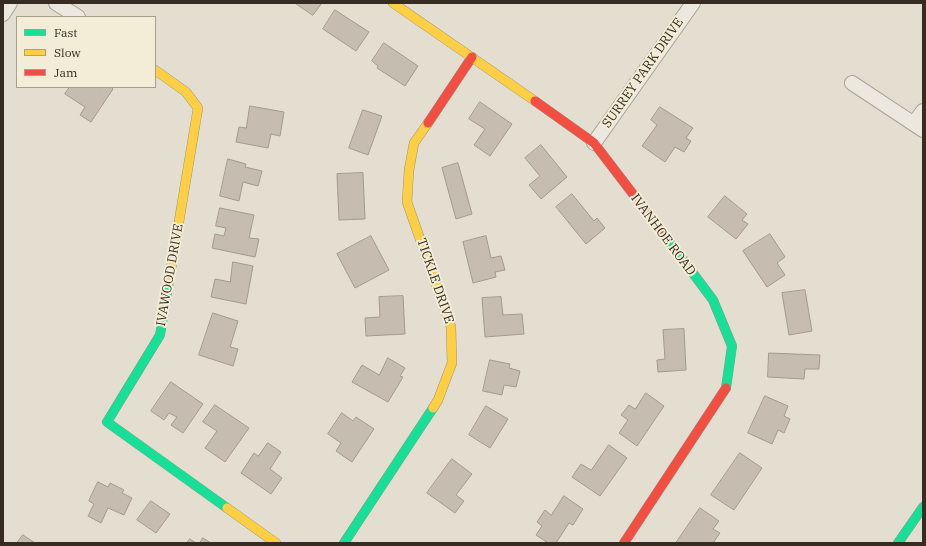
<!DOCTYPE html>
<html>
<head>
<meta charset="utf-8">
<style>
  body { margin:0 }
  #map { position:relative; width:926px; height:546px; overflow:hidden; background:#e3decf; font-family:"IBM Plex Serif",serif }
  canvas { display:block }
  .frame { position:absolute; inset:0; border:4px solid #372c21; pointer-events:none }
  .legend { position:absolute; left:16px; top:16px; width:140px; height:72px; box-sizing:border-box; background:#f3ecd6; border:1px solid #a89f8e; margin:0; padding:5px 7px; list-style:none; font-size:12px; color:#372c21 }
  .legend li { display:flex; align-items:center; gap:8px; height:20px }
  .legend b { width:20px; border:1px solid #a89f8e }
</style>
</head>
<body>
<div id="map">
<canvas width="926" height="546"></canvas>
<div class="frame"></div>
<ul class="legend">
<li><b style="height:5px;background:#16e098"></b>Fast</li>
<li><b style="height:5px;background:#ffcf43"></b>Slow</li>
<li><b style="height:5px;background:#f24e42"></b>Jam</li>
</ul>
</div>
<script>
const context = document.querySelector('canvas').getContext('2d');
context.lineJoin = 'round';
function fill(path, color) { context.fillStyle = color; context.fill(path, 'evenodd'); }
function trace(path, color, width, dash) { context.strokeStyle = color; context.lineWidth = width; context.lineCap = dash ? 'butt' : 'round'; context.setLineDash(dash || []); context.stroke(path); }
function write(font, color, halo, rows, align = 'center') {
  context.font = font + ' "IBM Plex Serif",serif'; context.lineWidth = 4; context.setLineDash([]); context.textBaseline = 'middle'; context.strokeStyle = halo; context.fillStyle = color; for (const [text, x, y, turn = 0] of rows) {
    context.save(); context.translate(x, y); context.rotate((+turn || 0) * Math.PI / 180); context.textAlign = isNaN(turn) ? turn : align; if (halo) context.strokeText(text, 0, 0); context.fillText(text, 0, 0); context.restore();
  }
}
const building = new Path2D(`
  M295 3H322L313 15Z
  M335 10 369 32 356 51 323 29Z
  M384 43 418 66 405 86 377 68 378 66 372 61Z
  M70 87H99L101 88V87H111L113 89 91 122 80 115 85 107 65 94Z
  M480 102 512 124 490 156 474 145 485 129 469 119Z
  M250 106 284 112 280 136 271 134 268 148 236 142 239 127 246 128Z
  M660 107 693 128 686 138 691 141 684 152 675 147 665 162 642 146 657 125 651 120Z
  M363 110 382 116 368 155 349 148Z
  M541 145 567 177 541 199 529 185 540 176 525 158Z
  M228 159 246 164 245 167 262 171 258 186 243 182 239 201 220 196Z
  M458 163 472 214 456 219 442 168Z
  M363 173 365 219 339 220 337 174Z
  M572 194 594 221 597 218 605 228 586 244 556 207Z
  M725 196 747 214 742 220 748 224 736 239 708 217Z
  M220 208 254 215 249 238 259 239 255 257 212 248 215 234 224 236 226 228 216 226Z
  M770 234 785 257 777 263 785 275 767 287 743 251Z
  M371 236 389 270 355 288 337 254Z
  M486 236 491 258 501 256 505 270 495 272 496 277 473 283 463 242Z
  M233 262 253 266 246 304 211 297 215 279 230 282Z
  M805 290 812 331 789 335 782 293Z
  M403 296 405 334 366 336 365 318 380 317 379 297Z
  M501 297 503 315 522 314 524 334 485 337 482 298Z
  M213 313 238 321 230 347 238 349 233 366 199 355Z
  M684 329 686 370 658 372 657 360 665 359 663 330Z
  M769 353 820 355 819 369H805L804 379 768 377Z
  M388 358 405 368 400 376 403 377 388 402 352 382 362 365 379 375Z
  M490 360 510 364 509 368 520 371 516 387 504 385 502 395 483 391Z
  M171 382 203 404 183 433 171 425 177 417 169 413 164 420 151 411Z
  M646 393 664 406 637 446 619 433 628 420 621 415 629 405 635 409Z
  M765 396 788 406 784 416 790 419 784 433 778 430 772 444 748 433Z
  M215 405 249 428 225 462 205 448 217 431 203 422Z
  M486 406 508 419 490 448 469 435Z
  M342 413 353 421 356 417 374 429 352 462 336 451 341 443 328 434Z
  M268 443 281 452 270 469 282 478 271 494 241 473 254 453 258 456Z
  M609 445 627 458 600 496 572 477 581 464 591 470Z
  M740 453 762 468 734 510 711 495Z
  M452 459 472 474 456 495 464 501 455 513 427 493Z
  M98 482 108 487 110 483 124 490 122 493 132 498 124 515 108 508 101 523 88 516 94 504 89 501Z
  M564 496 583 509 573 525 569 523 556 543H548L536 535 542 526 537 522 545 510 551 515Z
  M151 501 170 514 156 533 137 520Z
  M700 508 719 521 713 529 720 533 713 543H676Z
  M23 535 35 543H17Z
  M203 538 211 543H200Z
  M190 539 196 543H187Z`);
const street = new Path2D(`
  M56 3 78 17
  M3 14 10 3
  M852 83 923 130
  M914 123 923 111
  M594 143 693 3`);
const fast = new Path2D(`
  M662 232 713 300 732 346 726 388
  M169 281 160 335 107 422 227 508
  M344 543 433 408
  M898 543 923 507`);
const slow = new Path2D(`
  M393 3 535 101
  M155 70 186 92 198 108 169 281
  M428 123 414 143 409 170 407 202 451 327 452 363 438 400 433 408
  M227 508 276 543`);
const jam = new Path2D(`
  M535 101 594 143 662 232
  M428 123 472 57
  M624 543 726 388`);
const streetNames = [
  ["SURREY PARK DRIVE",643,73,-55],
  ["IVANHOE ROAD",663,235,53],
  ["IVAWOOD DRIVE",170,275,-80],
  ["TICKLE DRIVE",435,281,71]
];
fill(building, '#c6bdb0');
trace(building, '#a39a8f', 1);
trace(street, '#a8a398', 16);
trace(fast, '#989388', 10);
trace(slow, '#989388', 10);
trace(jam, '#989388', 10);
trace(street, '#ece8e0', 14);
trace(fast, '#16e098', 9);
trace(slow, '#ffcf43', 9);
trace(jam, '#f24e42', 9);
write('13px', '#372c21', '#f3ecd6', streetNames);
</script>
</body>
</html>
